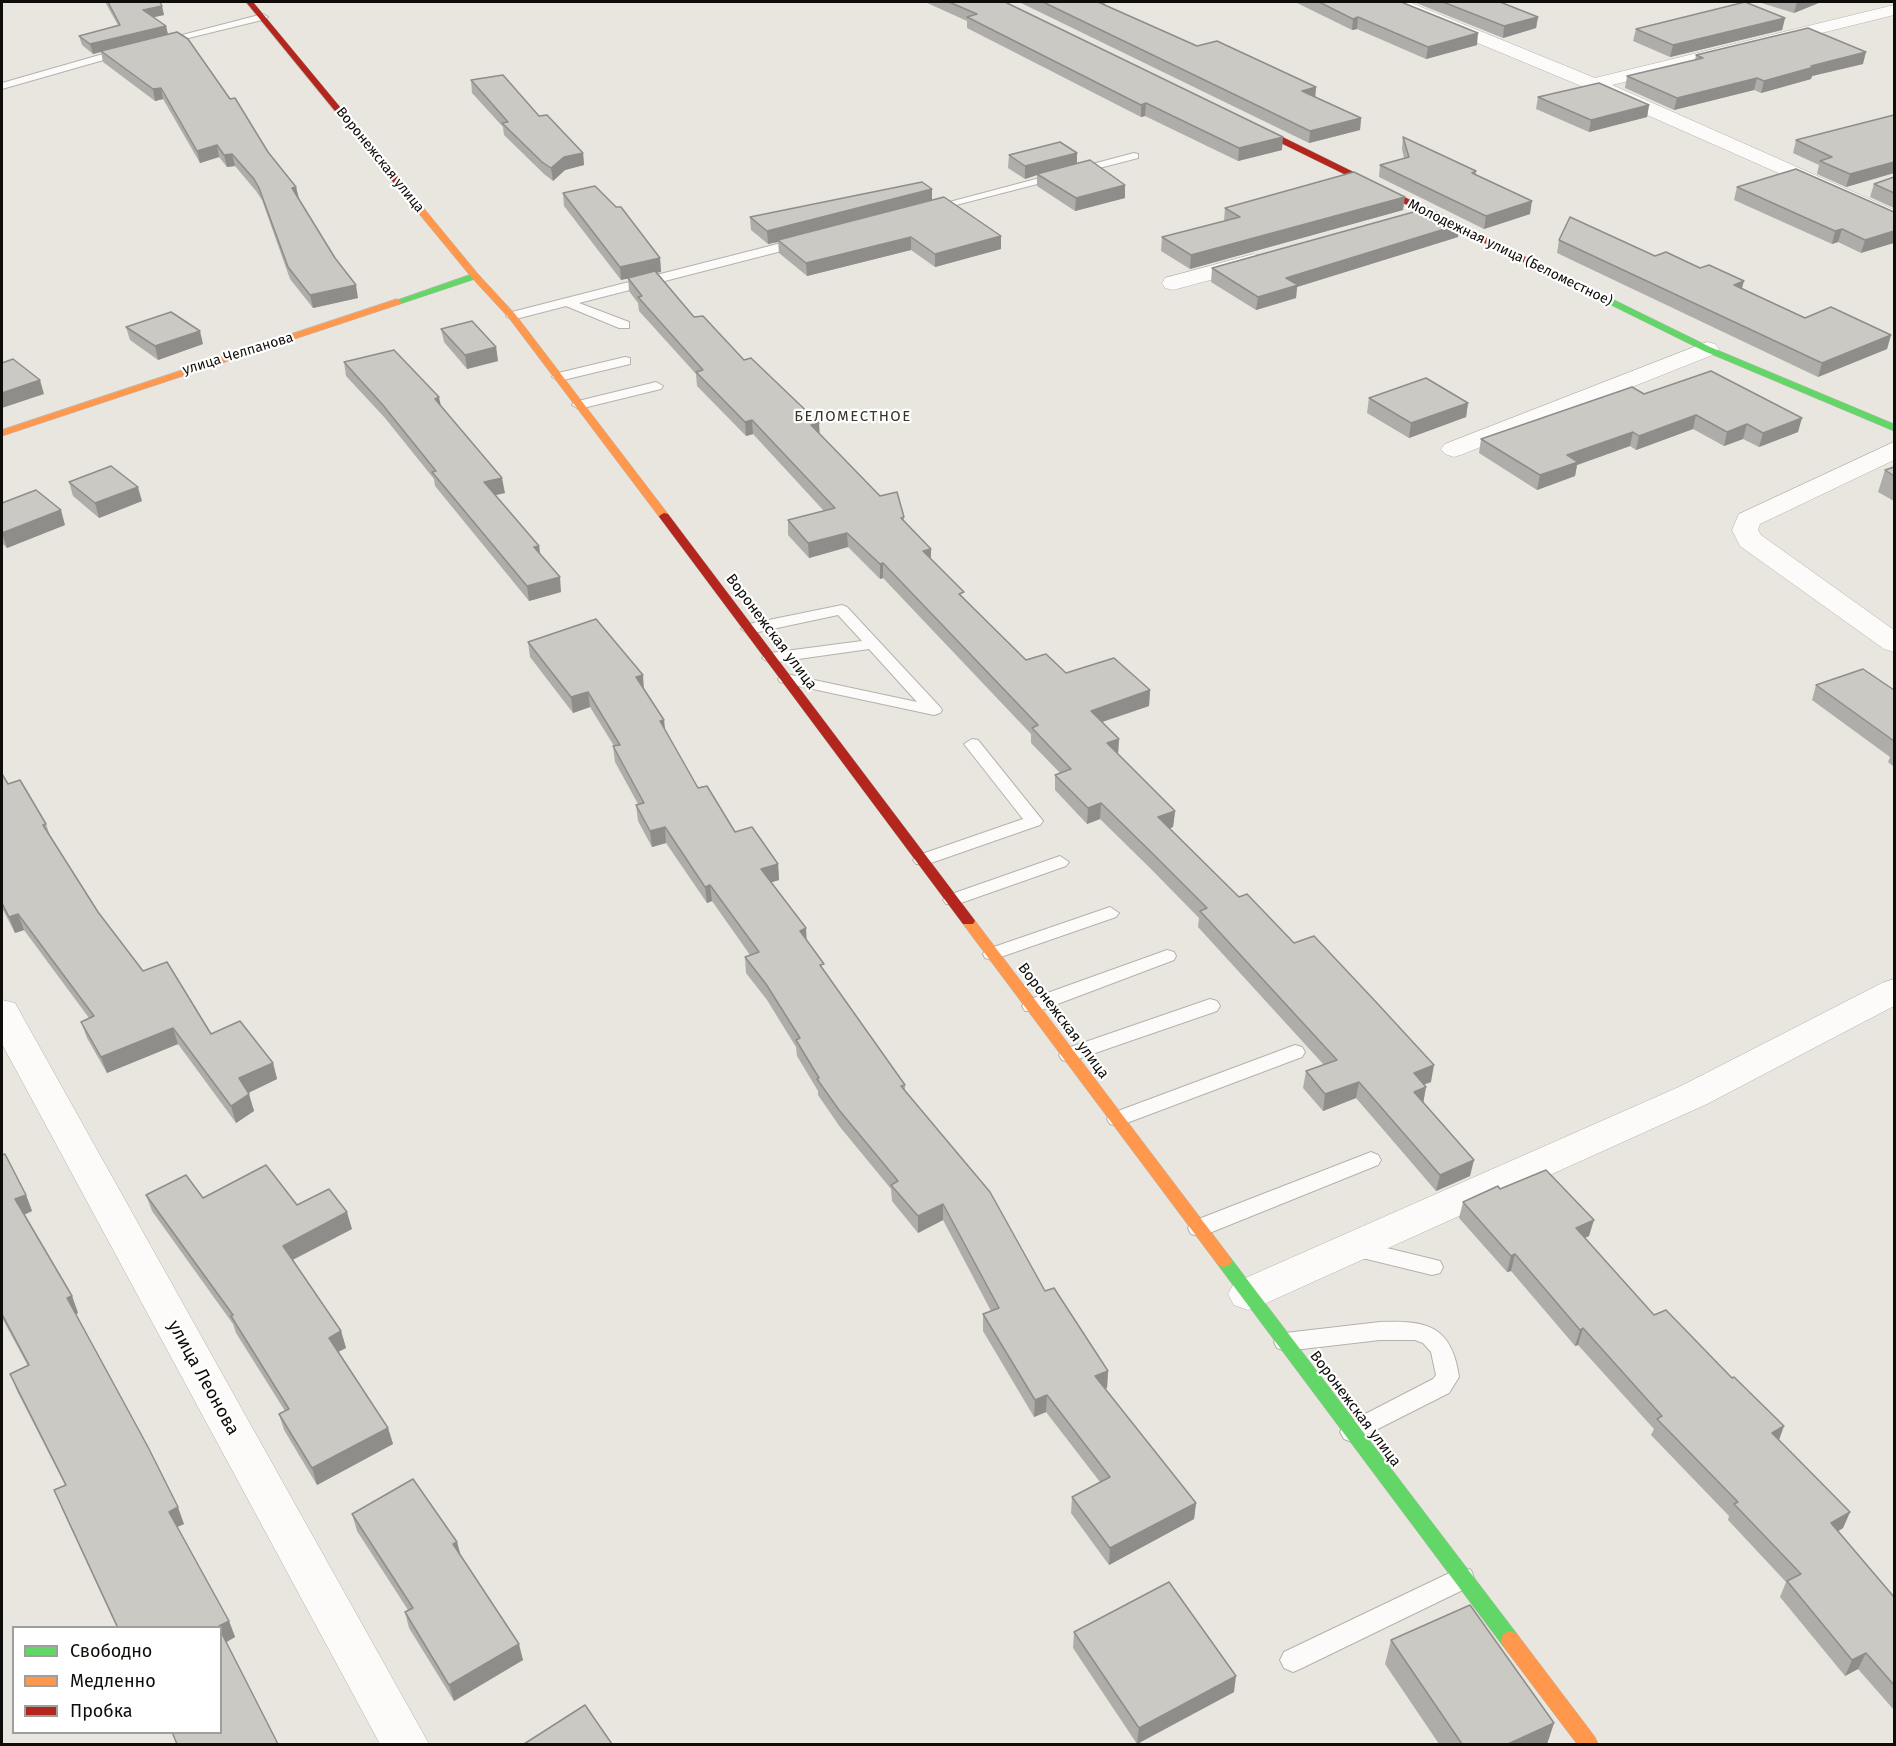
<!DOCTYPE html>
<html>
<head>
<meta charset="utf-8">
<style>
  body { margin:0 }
  #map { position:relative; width:1896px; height:1746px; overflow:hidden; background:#e9e6df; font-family:"Fira Sans",sans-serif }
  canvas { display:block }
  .frame { position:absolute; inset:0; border:3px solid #0e0d09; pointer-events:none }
  .legend { position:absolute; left:12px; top:1626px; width:210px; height:108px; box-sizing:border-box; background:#fff; border:2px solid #9f9e9d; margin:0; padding:8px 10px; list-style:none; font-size:18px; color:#0e0d09 }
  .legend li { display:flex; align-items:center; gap:12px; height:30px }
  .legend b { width:30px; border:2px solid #9f9e9d }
</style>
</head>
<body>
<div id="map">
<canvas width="1896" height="1746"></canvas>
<div class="frame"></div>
<ul class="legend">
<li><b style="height:8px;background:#63d668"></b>Свободно</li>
<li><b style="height:8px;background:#ff974d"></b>Медленно</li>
<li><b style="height:8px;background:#b3261e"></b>Пробка</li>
</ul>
</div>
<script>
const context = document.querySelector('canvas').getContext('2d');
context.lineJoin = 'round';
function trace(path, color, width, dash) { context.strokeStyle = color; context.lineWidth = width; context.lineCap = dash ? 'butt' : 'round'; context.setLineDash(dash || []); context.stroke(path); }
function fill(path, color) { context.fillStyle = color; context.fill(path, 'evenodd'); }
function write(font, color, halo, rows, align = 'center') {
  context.font = font + ' "Fira Sans",sans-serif'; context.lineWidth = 4.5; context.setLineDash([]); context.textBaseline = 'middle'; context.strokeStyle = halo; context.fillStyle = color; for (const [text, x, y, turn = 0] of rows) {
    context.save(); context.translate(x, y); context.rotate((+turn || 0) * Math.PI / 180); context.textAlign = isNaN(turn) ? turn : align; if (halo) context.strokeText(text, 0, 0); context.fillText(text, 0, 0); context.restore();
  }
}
const lane = new Path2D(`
  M263 14 268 17 266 19 160 45 155 42Z
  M124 48 129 51 128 53 2 89V83Z
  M1134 153 1138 154V158L929 212 923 209Z
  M801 238 805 239V245L579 303 629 322V328H619L566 306 512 320 506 316 508 313Z
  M625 357 630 358V364L559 381 552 377 554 374Z
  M656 382 663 386 661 389 579 409 572 405 574 402Z
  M842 605 847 607 940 707 942 710 940 713 934 715 780 682 778 679 786 674 917 702 869 649 770 663 762 658 770 653 862 641 838 615 749 634 741 629 749 624Z
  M972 739 978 740 1043 821 1040 825 928 864H916L913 860 916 856 1023 819 964 744Z
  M1060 856 1069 862 1066 866 958 904H946L943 900 946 896Z
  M1110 907 1119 913 1116 917 992 960 985 958 983 954 985 950Z
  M1167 950 1174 952 1176 956 1174 960 1039 1011H1025L1022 1006 1025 1001Z
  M1210 999 1217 1001 1220 1006 1217 1011 1069 1062 1062 1060 1059 1055 1062 1050Z
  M1295 1045 1302 1047 1305 1052 1302 1057 1124 1124 1117 1126 1110 1124 1107 1119 1110 1114Z
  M1371 1152 1378 1155 1381 1160 1378 1165 1207 1234 1199 1236 1191 1234 1188 1228 1191 1222Z
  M1354 1240 1432 1259 1440 1261 1443 1267 1440 1273 1432 1275 1346 1254 1343 1248 1346 1242Z
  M1380 1322C1426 1320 1452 1325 1459 1377L1449 1393 1352 1442 1344 1439 1340 1432 1344 1425 1433 1379 1436 1375 1431 1352 1423 1343 1415 1340H1380L1285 1351 1277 1348 1274 1342 1277 1336 1285 1333Z
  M1462 1567 1471 1570 1474 1578 1471 1586 1302 1668 1293 1672 1284 1668 1280 1660 1284 1652Z`);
const street = new Path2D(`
  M1386 2H1409L1595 78 1894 5V15L1612 85 1894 210V224L1586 88 1389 6Z
  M1254 254 1262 256 1265 261 1262 266 1173 290 1165 288 1162 283 1165 278Z
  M1707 342 1715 344 1719 349 1715 354 1463 454 1454 457 1445 454 1441 449 1445 444Z
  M1894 442V460L1760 524 1758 530 1761 535 1894 630V652L1884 649 1740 546 1732 530 1739 514Z
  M1894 979V1006L1707 1104 1262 1305 1248 1310 1234 1305 1228 1294 1234 1283 1681 1086 1882 983Z
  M2 1000 15 1003 20 1012 429 1744H380L2 1044Z`);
const fast = new Path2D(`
  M475 273 480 276 478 278 400 304 392 302Z
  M1608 297 1710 347 1894 424V431L1704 351 1605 302 1603 300Z
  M1224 1255 1230 1257 1517 1634 1519 1640 1517 1646 1510 1649 1503 1646 1218 1265 1216 1261 1218 1257Z`);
const slow = new Path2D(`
  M397 183H403L478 274 515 314 668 514V518H660L509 318 472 278 397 187Z
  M397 299 402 302 400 304 2 436V430Z
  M968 916 973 918 1230 1257 1232 1261 1230 1265 1224 1267 1218 1265 963 924 961 921 963 918Z
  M1510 1631 1517 1634 1595 1737 1598 1744H1577L1503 1646 1501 1640 1503 1634Z`);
const jam = new Path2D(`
  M246 2H253L403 183V187H397Z
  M1240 119H1246L1613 300 1605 302 1240 123Z
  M664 513 668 514 973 918 975 921 973 924H963L660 518 659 516Z`);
const wall = new Path2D(`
  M105 2H160L164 15 154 17 166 26 168 34 268 152 296 187 299 199 358 298 313 308 290 279 262 200 256 191 235 166 227 167 219 157 200 163 163 99 155 101 103 62 101 52 93 54 82 45 79 36 118 25Z
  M925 2H1005L1282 150 1238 161 1145 116 1141 117 967 28V21Z
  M1019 2H1105V5L1197 46 1316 87 1315 97 1361 118 1360 130 1309 143Z
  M1295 2H1401L1477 45 1426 59 1357 29 1352 30Z
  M1414 2H1500L1538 17 1536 28 1503 38Z
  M1758 2H1821L1794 13Z
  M1785 18 1782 30 1670 57 1633 41 1636 29Z
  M1696 55 1863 64 1812 76 1811 79 1761 93 1754 90 1674 110 1625 88 1627 76 1695 60Z
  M471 80 539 116 583 153 584 165 565 170 553 181 544 174 504 135 503 127 472 93Z
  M1538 97 1649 105 1647 117 1589 132 1536 109Z
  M1894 115V173L1846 187 1817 174 1819 165 1793 153 1796 140Z
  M1403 137 1476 171V174L1530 214 1484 229 1379 177 1380 165 1404 158 1402 149Z
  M1077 153V163L1125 198 1075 211 1037 186V175L1025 179 1008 168 1009 155Z
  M1894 177V208L1870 197 1874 184Z
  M1737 187 1894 212 1861 253 1838 242 1832 244 1734 200Z
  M563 193 660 258 661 272H657L694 317 819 423V434L880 496 904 517V520L931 549V560L964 598 1026 660 1066 673 1150 690 1149 706 1102 722 1119 739 1118 754 1175 811 1173 827 1170 828 1239 897 1431 1082 1424 1084 1426 1087 1423 1103 1470 1176 1436 1191 1356 1098 1323 1111 1303 1088 1306 1071 1324 1065 1198 927 1199 918 1150 868 1100 819 1087 824 1055 790V775L1060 773 1031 743V734L883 578 880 579 848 547 809 558 788 535V520L824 511 753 434 746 436 697 386 696 374 639 311 638 303 629 291 628 278 621 280 564 206Z
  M932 200 1001 236V249L935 267 911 250 807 276 779 253 778 242 768 244 751 230 750 217Z
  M1225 208 1403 210 1190 269 1161 251 1162 237 1224 221Z
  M1458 237 1297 287 1296 298 1256 310 1211 282 1212 268Z
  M1559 240 1655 256 1742 288 1805 318 1891 335 1887 349 1818 377 1557 253Z
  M126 327 203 344 158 360 130 340Z
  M441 329 496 347 498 361 467 369 444 342Z
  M344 362 441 406 505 493 495 495 539 546 540 554 561 592 529 601 435 486 434 479 385 418 346 376Z
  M1644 394 1798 432 1759 447 1743 439 1724 446 1693 429 1636 450 1630 446 1577 465 1575 476 1537 490 1479 453 1481 439Z
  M1369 398 1468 403 1466 417 1409 438 1367 413Z
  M1894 467V501L1878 492 1885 470Z
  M69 482 142 501 99 518 73 496Z
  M2 503 65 525 7 548 2 543Z
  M528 642 644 689 665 729 698 788 735 832 778 864 779 880 771 882 824 971 905 1085V1091L1045 1291 1108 1371 1107 1388 1105 1389 1196 1503 1194 1519 1109 1565 1071 1513 1072 1497 1100 1482 1046 1412 1034 1417 983 1331V1314L991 1311 943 1220 918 1233 892 1201 891 1189 840 1127 818 1095V1091L797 1056 796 1047 767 1000 746 973 745 957 750 955 712 901 707 903 666 843 652 847 638 821 636 805 638 804 615 762 613 746H614L590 707 573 713 530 657Z
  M1816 685 1894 690V767L1888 762 1890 757 1812 700Z
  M2 774 8 784 46 824 50 836 98 912 143 971 211 1034 273 1063 277 1079 248 1093 254 1111 236 1123 178 1044 107 1073 87 1038 81 1022 89 1018 24 930 15 933 2 908Z
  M2 1155 26 1195 32 1211 24 1215 72 1296 78 1313 76 1314 184 1524 177 1527 229 1621 235 1637 226 1642 177 1744 220 1628H117L61 1507 65 1485 17 1391 10 1374 28 1366 2 1318Z
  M1500 1189 1589 1236 1585 1238 1654 1315 1850 1512 1843 1528 1838 1531 1894 1597V1710L1858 1669 1845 1676 1780 1597 1786 1582 1728 1520 1729 1516 1651 1435 1654 1429 1578 1345 1575 1346 1511 1271 1507 1272 1459 1218 1463 1202Z
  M146 1195 203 1198 297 1205 352 1229 293 1260 341 1331 346 1348 338 1352 388 1428 393 1444 317 1485 284 1430 279 1414 285 1411 236 1333 233 1324 152 1211Z
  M352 1514 457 1542 461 1556 523 1660 454 1701 409 1628 405 1612 408 1610 357 1531Z
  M1074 1632 1234 1692 1137 1744 1073 1648Z
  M1391 1640 1554 1723 1547 1744H1439L1385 1664Z`);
const shadedWall = new Path2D(`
  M1797 2H1821L1794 13Z
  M162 6 164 15 145 19 143 10Z
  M1358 17 1357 29 1352 30 1353 19Z
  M1538 17 1536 28 1503 38 1504 26Z
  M1785 18 1782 30 1670 57 1673 45Z
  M166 26 168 35 93 54 90 44Z
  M1478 33 1477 45 1426 59 1428 47Z
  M1866 52 1863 64 1812 76 1811 79 1761 93 1764 81 1811 66Z
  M1757 78 1754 90 1674 110 1677 98Z
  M1316 87 1315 99 1302 91Z
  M161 88 163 99 155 101 153 89Z
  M1146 103 1145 116 1141 117V105Z
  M1649 105 1647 117 1589 132 1591 120Z
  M1361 118 1360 130 1309 143 1310 131Z
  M1283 137 1282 150 1238 161 1239 148Z
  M217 145 219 157 200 163 197 151Z
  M583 153 584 165 565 170 553 181 551 168 564 157Z
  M1077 153V165L1037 174V175L1025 179V166Z
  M232 154 235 166 227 167 224 155Z
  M1894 162V173L1846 187 1850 174Z
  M1125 185V198L1075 211 1076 198Z
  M296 187 299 199 292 188Z
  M932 189V202L778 240V242L768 244 767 231Z
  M1405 197 1403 210 1190 269 1191 255Z
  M1532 201 1530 214 1484 229 1486 216Z
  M1461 224 1458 237 1297 287 1296 298 1256 310 1258 297 1286 278Z
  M1842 229 1838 242 1832 244 1835 231Z
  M1894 231V243L1861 253 1865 240Z
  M1001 236V249L935 267V254Z
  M911 237V250L807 276 806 263Z
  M660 258 661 272 621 280 620 267Z
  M1744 281 1740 295 1734 285Z
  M356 285 358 298 313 308 310 295Z
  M200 331 203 344 158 360 155 346Z
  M1891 335 1887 349 1818 377 1822 363Z
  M496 347 498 361 467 369 465 355Z
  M40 380 44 394 2 408V393Z
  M439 397 442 411 435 399Z
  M1468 403 1466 417 1409 438 1411 423Z
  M1696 415 1693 429 1636 450 1639 436Z
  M1802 418 1798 432 1759 447 1763 433Z
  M752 420 753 434 746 436 745 422Z
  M819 423 820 438 811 425Z
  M1747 424 1743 439 1724 446 1727 432Z
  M1633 432 1630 446 1577 465 1575 476 1537 490 1540 475 1567 455Z
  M502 478 505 493 487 497 484 482Z
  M138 487 142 501 99 518 95 503Z
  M61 510 65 525 7 548 2 533Z
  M847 533 848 547 809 558 808 543Z
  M539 546 541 561 534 547Z
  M931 549V564L923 551Z
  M883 563V578L880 579V564Z
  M560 577 561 592 529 601 527 586Z
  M643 675 644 690 636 677Z
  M1150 690 1149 706 1090 726 1091 711Z
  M588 692 590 707 573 713 571 697Z
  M664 720 666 736 660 721Z
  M1119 739 1118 754 1107 743Z
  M1101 803 1100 819 1087 824 1088 808Z
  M1175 811 1173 827 1157 833 1158 817Z
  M665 827 666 843 652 847 650 831Z
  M778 864 779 880 763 885 761 869Z
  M710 885 712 901 707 903 705 887Z
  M18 914 24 930 15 933 9 917Z
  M806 928 807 945 800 931Z
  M173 1028 178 1044 107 1073 101 1057Z
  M273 1063 277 1079 244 1095 239 1078Z
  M1434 1065 1431 1082 1410 1090 1414 1073Z
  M1359 1082 1356 1098 1323 1111 1325 1094Z
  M1426 1087 1423 1104 1414 1092Z
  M249 1094 254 1111 236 1123 231 1106Z
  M1474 1160 1470 1176 1436 1191 1440 1175Z
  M26 1195 32 1211 21 1216 15 1199Z
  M943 1204V1220L918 1233V1216Z
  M347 1212 352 1229 288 1262 283 1246Z
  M1594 1220 1589 1236 1571 1244 1576 1228Z
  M1515 1254 1511 1271 1507 1272 1511 1256Z
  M72 1296 78 1313 74 1315 67 1298Z
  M1583 1328 1578 1345 1575 1346 1580 1330Z
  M341 1331 346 1348 334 1354 329 1338Z
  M1108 1371 1107 1388 1094 1393 1095 1376Z
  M1047 1395 1046 1412 1034 1417 1035 1400Z
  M1784 1426 1778 1443 1772 1433Z
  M388 1428 393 1444 317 1485 312 1468Z
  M1196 1503 1194 1519 1109 1565 1110 1548Z
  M178 1507 184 1524 175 1528 169 1512Z
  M1850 1512 1843 1528 1824 1540 1831 1523Z
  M457 1542 461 1558 453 1544Z
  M229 1621 235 1637 225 1643 220 1631V1628L219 1626Z
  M519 1644 523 1660 454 1701 449 1685Z
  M1866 1653 1858 1669 1845 1676 1852 1660Z
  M1236 1676 1234 1692 1137 1744 1139 1728Z
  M1554 1723 1547 1744H1508Z`);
const building = new Path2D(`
  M108 2H160L162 6 143 10 166 26 90 44 79 36 120 25Z
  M949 2H1005L1283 137 1239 148 1146 103 1141 105 967 17 977 14Z
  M1043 2H1099H1098L1197 46 1217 41 1316 87 1302 91 1361 118 1310 131Z
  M1319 2H1401L1478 33 1428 47 1358 17 1353 19Z
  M1443 2H1500L1538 17 1504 26Z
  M1745 2 1785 18 1673 45 1636 29Z
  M1808 28 1866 52 1811 66 1814 67 1764 81 1757 78 1677 98 1627 76 1703 58 1696 55Z
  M177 32 188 39 230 99 235 98 268 152 296 187 292 188 335 258 356 285 310 295 288 267 259 188 254 179 232 154 224 155 217 145 197 151 161 88 153 89 101 51Z
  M503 75 539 116 547 115 583 153 564 157 551 168 542 162 502 123 508 122 471 80Z
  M1599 83 1649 105 1591 120 1538 97Z
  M1894 115V162L1850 174 1820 161 1832 157 1796 140Z
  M1403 137 1476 171 1472 173 1532 201 1486 216 1380 165 1409 157Z
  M1060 142 1077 153 1025 166 1009 155Z
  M1090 160 1125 185 1076 198 1037 174Z
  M1796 169 1894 212V231L1865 240 1842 229 1835 231 1737 187Z
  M1354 172 1405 197 1191 255 1162 237 1240 217 1225 208Z
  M1894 177V193L1874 184Z
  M922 182 932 189 767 231 750 217Z
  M595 186 616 207H621L660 258 620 267 563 193Z
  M944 197 1001 236 935 254 911 237 806 263 778 240Z
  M1428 208 1461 224 1286 278 1298 285 1258 297 1212 268Z
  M1570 217 1655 256 1666 252 1700 268 1709 265 1744 281 1734 285 1805 318 1831 307 1891 335 1822 363 1559 240Z
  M655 271 694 317 703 316 744 360 751 358 819 423 811 425 880 496 897 492 904 517 901 518 931 549 923 551 964 592 959 594 1026 660 1046 654 1066 673 1114 658 1150 690 1091 711 1119 739 1107 743 1175 811 1158 817 1239 897 1247 894 1294 943 1314 936 1376 1002 1434 1065 1414 1073 1426 1087 1414 1092 1474 1160 1440 1175 1359 1082 1325 1094 1306 1071 1337 1060 1200 911 1207 908 1151 852 1101 803 1088 808 1055 775 1071 769 1032 728 1038 725 883 563 880 564 847 533 808 543 788 520 835 508 752 420 745 422 696 372 703 370 638 297 642 296 628 278Z
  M171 312 200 331 155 346 126 327Z
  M472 321 496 347 465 355 441 329Z
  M394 350 439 397 435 399 502 478 484 482 539 546 534 547 560 577 527 586 432 472 436 471 382 404 344 362Z
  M13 359 40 380 2 393V363Z
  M1711 371 1802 418 1763 433 1747 424 1727 432 1696 415 1639 436 1633 432 1567 455 1578 462 1540 475 1481 439 1632 387 1644 394Z
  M1426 378 1468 403 1411 423 1369 398Z
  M111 466 138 487 95 503 69 482Z
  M1894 467V476L1885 470Z
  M36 490 61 510 2 533V503Z
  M596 619 643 675 636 677 664 720 660 721 698 788 707 786 735 832 752 827 778 864 761 869 806 928 800 931 824 964 820 965 905 1085 901 1086 990 1192 1045 1291 1054 1288 1108 1371 1095 1376 1196 1503 1110 1548 1072 1497 1110 1477 1047 1395 1035 1400 983 1314 999 1308 943 1204 918 1216 891 1185 898 1181 839 1110 817 1079 819 1078 796 1040 800 1038 766 984 745 957 759 952 710 885 705 887 665 827 650 831 636 805 644 803 613 746 620 745 588 692 571 697 528 642Z
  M1863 669 1894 690V741L1816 685Z
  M2 774 8 784 20 780 46 824 43 825 98 912 143 971 167 962 211 1034 240 1021 273 1063 239 1078 249 1094 231 1106 173 1028 101 1057 81 1022 94 1016 18 914 9 917 2 903Z
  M5 1154 26 1195 15 1199 72 1296 67 1298 148 1447 178 1507 169 1512 229 1621 219 1626V1628H118L54 1490 66 1485 10 1374 29 1365 2 1314V1155Z
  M266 1165 297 1205 329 1189 347 1212 283 1246 341 1331 329 1338 388 1428 312 1468 279 1414 289 1409 231 1316 233 1315 146 1195 186 1175 203 1198Z
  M1546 1170 1594 1220 1576 1228 1654 1315 1666 1310 1732 1378 1734 1377 1784 1426 1772 1433 1850 1512 1831 1523 1894 1597V1685L1866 1653 1852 1660 1787 1581 1801 1574 1734 1504 1738 1502 1657 1419 1662 1416 1583 1328 1580 1330 1515 1254 1511 1256 1463 1202 1498 1186 1500 1189Z
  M413 1479 457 1542 453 1544 519 1644 449 1685 405 1612 413 1608 352 1514Z
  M1169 1582 1236 1676 1139 1728 1074 1632Z
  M1470 1605 1554 1723 1508 1744H1462L1391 1640Z
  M220 1630 278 1744H177L172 1732H220Z
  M585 1705 612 1744H524Z`);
const farStreetnames = [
  ["Воронежская улица",380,160,51],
  ["Молодежная улица (Беломестное)",1510,253,26],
  ["улица Челпанова",238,354,-17]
];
const farQuarternames = [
  ["БЕЛОМЕСТНОЕ",853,417]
];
const streetNames = [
  ["Воронежская улица",771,632,53],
  ["Воронежская улица",1063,1021,53],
  ["Воронежская улица",1355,1409,53]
];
const nearStreetnames = [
  ["улица Леонова",203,1378,61]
];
trace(lane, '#b4b2ad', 2);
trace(street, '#b4b2ad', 1);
trace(fast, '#b4b2ad', 1);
trace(slow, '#b4b2ad', 1);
trace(jam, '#b4b2ad', 1);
fill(lane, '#fcfbfa');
fill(street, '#fcfbfa');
fill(fast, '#63d668');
fill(slow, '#ff974d');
fill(jam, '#b3261e');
fill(wall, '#afada9');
fill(shadedWall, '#8e8d89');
fill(building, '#cbc9c4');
trace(building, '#8e8d89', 1.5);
write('14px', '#0e0d09', '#fff', farStreetnames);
context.letterSpacing = '1.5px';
write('15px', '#38342a', '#fff', farQuarternames);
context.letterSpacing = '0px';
write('15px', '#0e0d09', '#fff', streetNames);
write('18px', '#0e0d09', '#fff', nearStreetnames);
</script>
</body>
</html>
